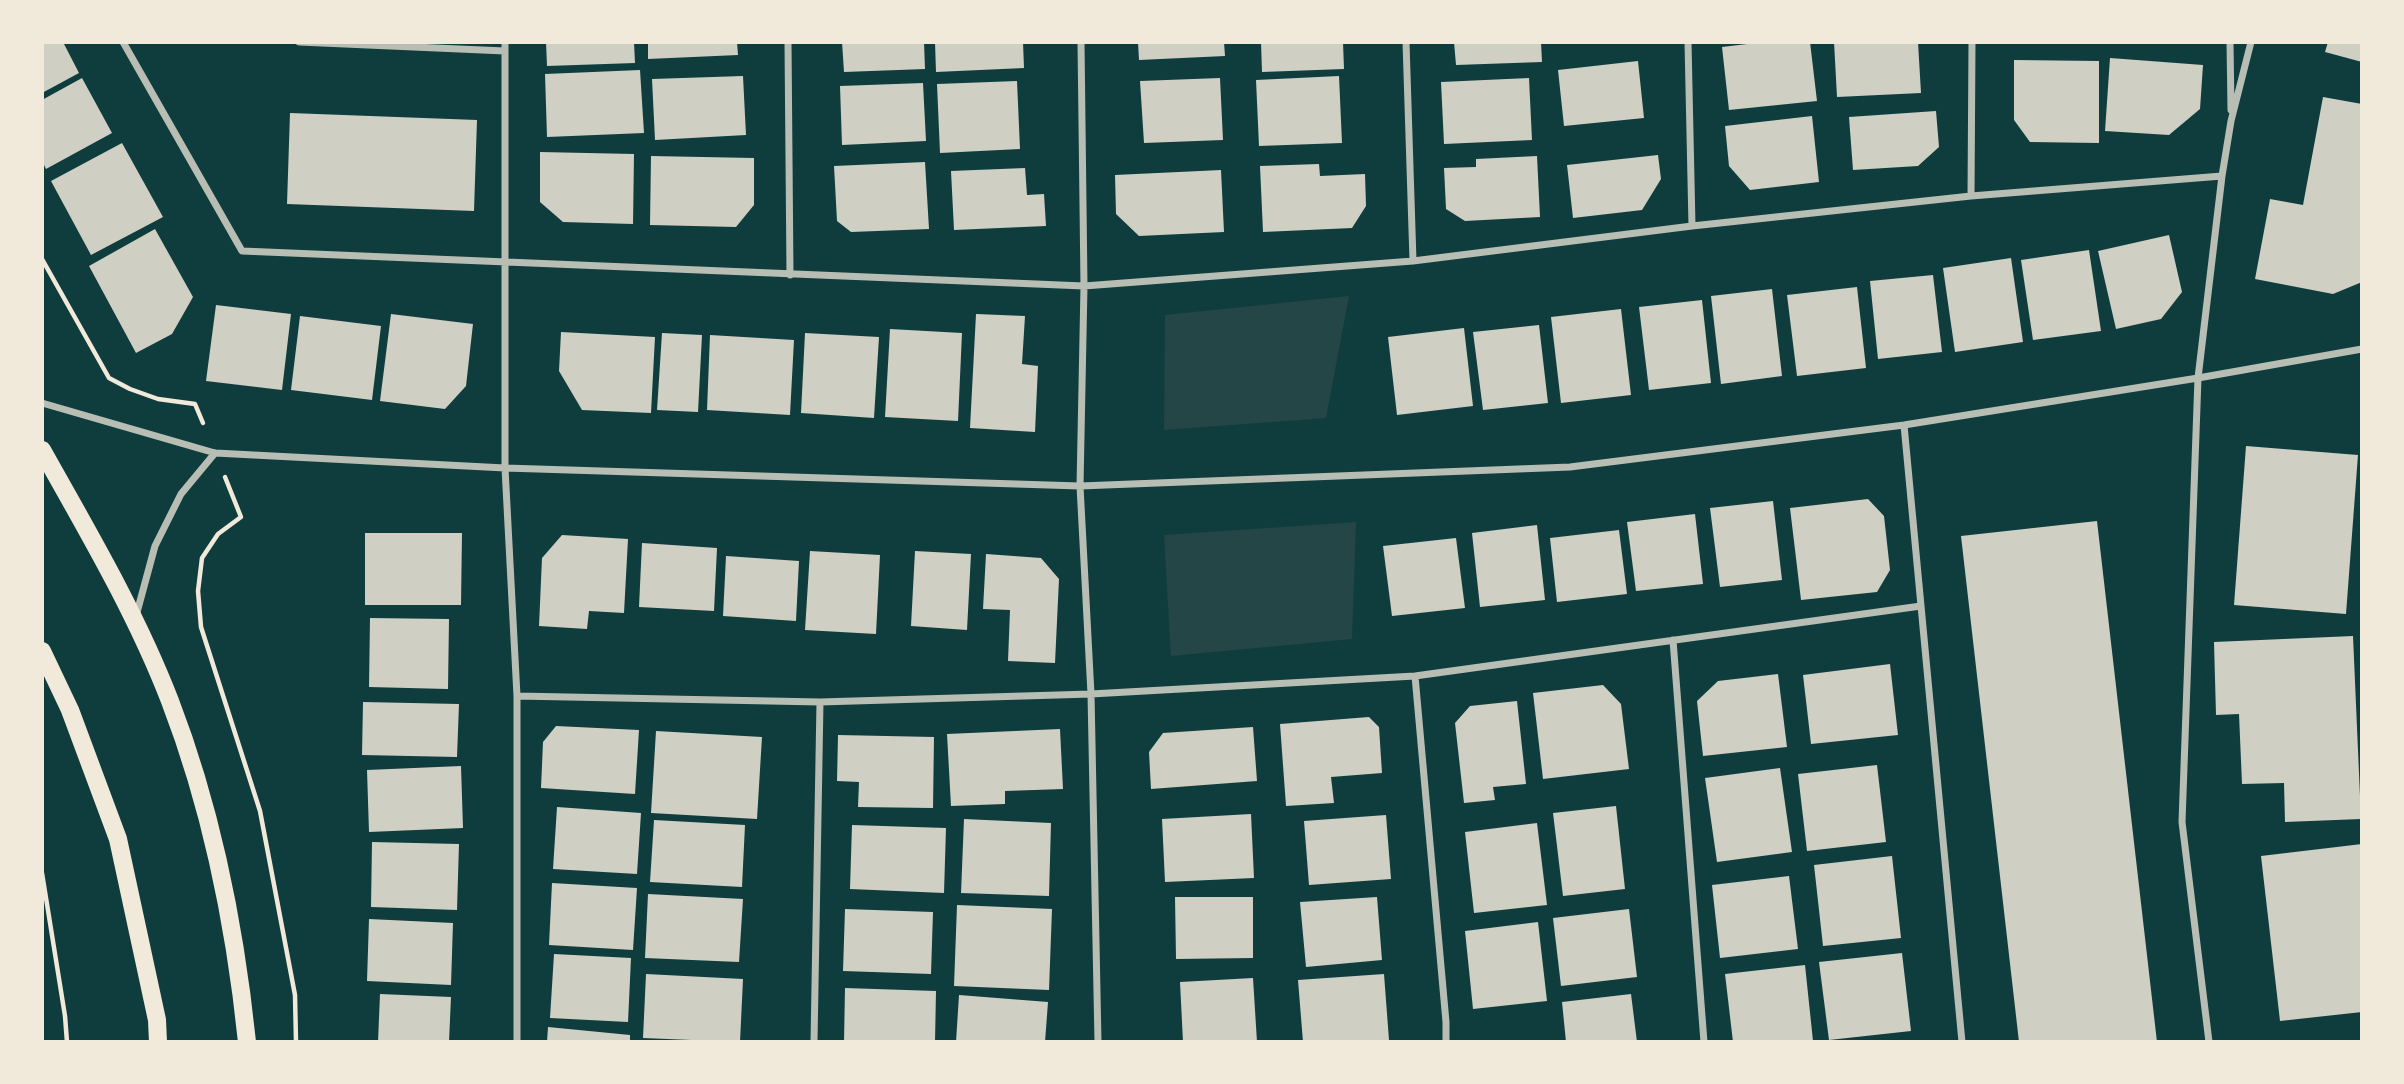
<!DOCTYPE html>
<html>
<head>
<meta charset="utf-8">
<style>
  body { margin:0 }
  #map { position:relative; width:2404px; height:1084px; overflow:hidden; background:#0f3d3e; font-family:"IBM Plex Serif",serif }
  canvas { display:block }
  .frame { position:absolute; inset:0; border:44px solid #f1e9da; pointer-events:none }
</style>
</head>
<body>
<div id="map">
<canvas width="2404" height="1084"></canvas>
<div class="frame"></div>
</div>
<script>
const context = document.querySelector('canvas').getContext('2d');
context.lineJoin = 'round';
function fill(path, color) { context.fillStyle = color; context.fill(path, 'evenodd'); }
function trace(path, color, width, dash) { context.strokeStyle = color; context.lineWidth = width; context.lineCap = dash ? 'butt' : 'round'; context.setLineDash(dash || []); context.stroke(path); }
const green = new Path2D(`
  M1349 296 1326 418 1164 430 1165 315Z
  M1356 522 1352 639 1171 656 1164 535Z`);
const building = new Path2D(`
  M42 42H63L79 73 42 93Z
  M546 42H634L635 63 547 66Z
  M648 42H737L738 55 648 59Z
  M842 42H924L925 69 844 72Z
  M935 42H1023L1024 68 936 72Z
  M1138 42H1224L1225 56 1139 60Z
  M1261 42H1343L1344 69 1262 72Z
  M1454 42H1541L1542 62 1456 65Z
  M1764 42H1810L1817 101 1729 110 1722 47Z
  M1834 42H1918L1921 93 1837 97Z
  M2328 42H2362V62L2325 52Z
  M2110 58 2203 65 2200 109 2169 135 2105 131Z
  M2014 60 2099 61V143L2030 142 2014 120Z
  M1638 61 1644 118 1564 126 1558 70Z
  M640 70 644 133 547 137 545 74Z
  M743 76 746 135 655 140 652 79Z
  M1339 76 1342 143 1259 146 1256 80Z
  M82 78 112 133 46 169 42 161V100Z
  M1220 78 1223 140 1144 143 1140 81Z
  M1529 78 1532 140 1444 144 1441 82Z
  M1017 81 1020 149 940 153 937 84Z
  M923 83 926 141 842 145 840 86Z
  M2323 97 2362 104V282L2333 294 2255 279 2270 199 2303 205Z
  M1936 111 1939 147 1918 166 1853 170 1849 117Z
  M290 113 477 120 474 211 287 204Z
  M1812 116 1819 182 1750 190 1729 166 1725 126Z
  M122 143 163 217 91 255 51 181Z
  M540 152 634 154 633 224 563 222 540 202Z
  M1658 155 1661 179 1642 210 1573 218 1567 165Z
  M651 156 754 158V205L736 227 650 225Z
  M1537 156 1540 217 1465 221 1446 209 1444 168 1476 167V159Z
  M925 162 929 229 851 232 837 221 834 166Z
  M1319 164 1320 176 1365 174 1366 206 1352 228 1263 232 1260 166Z
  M1025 168 1027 195 1044 194 1046 226 954 230 951 171Z
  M1221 170 1224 232 1139 236 1116 214 1115 175Z
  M155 229 193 297 172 334 136 353 89 266Z
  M2169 235 2182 292 2161 319 2116 329 2098 251Z
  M2089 250 2101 331 2033 340 2021 260Z
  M2011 258 2023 342 1955 352 1943 268Z
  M1933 275 1942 352 1878 359 1870 281Z
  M1857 287 1866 368 1797 376 1787 295Z
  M1772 289 1782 376 1721 384 1711 296Z
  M1702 300 1711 383 1649 390 1639 307Z
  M216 305 291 314 282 390 206 381Z
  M1621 309 1631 395 1561 403 1551 317Z
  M391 314 473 324 466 386 445 409 380 401Z
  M976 314 1025 316 1022 364 1038 366 1035 432 970 428Z
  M300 316 381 326 372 400 291 390Z
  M1539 325 1548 403 1483 410 1473 332Z
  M1464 328 1473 406 1397 415 1388 337Z
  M890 329 962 333 958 421 885 417Z
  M561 332 655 337 651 413 582 410 559 371Z
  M662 333 702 335 698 412 657 410Z
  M805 333 879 337 874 418 801 413Z
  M710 335 794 340 790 415 707 410Z
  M2246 446 2358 455 2346 614 2234 605Z
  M1868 499 1884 516 1890 570 1877 592 1801 600 1790 508Z
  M1773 501 1782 580 1720 587 1710 508Z
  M1695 514 1703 584 1636 591 1627 522Z
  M2097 521 2157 1042H2019L1961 536Z
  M1537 525 1545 600 1480 607 1472 533Z
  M1619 530 1627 594 1557 602 1550 538Z
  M365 533H462L461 605H365Z
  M562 535 628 539 624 613 589 611 587 629 539 626 542 558Z
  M1456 538 1465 608 1392 616 1383 546Z
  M642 543 717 548 714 611 639 607Z
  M810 551 880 555 876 634 805 630Z
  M915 551 971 554 967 630 911 626Z
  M986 554 1041 558 1059 579 1055 663 1008 661 1010 610 983 609Z
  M726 556 799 561 796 621 723 616Z
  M370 618 449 619 448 689 369 687Z
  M2353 636 2361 819 2285 822 2284 783 2242 784 2239 714 2216 715 2214 642Z
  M1890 664 1898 735 1811 744 1803 675Z
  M1778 674 1787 747 1703 756 1697 701 1718 681Z
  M1603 685 1621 704 1629 769 1543 779 1533 693Z
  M1517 701 1526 784 1493 787 1495 800 1464 803 1455 723 1470 706Z
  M363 702 459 704 457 757 362 755Z
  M1369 717 1379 727 1382 773 1331 777 1334 803 1286 806 1280 724Z
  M556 726 639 730 635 794 541 788 543 742Z
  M1253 727 1257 781 1151 789 1149 752 1163 733Z
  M1060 729 1063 789 1005 791V804L951 806 947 734Z
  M656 731 762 737 757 819 651 813Z
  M838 735 934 737 933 808 858 807 859 782 837 781Z
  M1877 765 1886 842 1807 851 1798 774Z
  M461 766 463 828 369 832 367 770Z
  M1780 768 1792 852 1717 862 1705 778Z
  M1616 806 1625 889 1563 896 1553 813Z
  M557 807 641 813 637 874 553 869Z
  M1251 814 1254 878 1165 882 1162 819Z
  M1386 815 1391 879 1309 885 1304 821Z
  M964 819 1051 823 1049 896 961 893Z
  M654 820 745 825 742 887 650 882Z
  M1537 823 1547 905 1474 913 1465 832Z
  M852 825 946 828 944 893 850 889Z
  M372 842 459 844 457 910 371 907Z
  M2362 844V1012L2280 1021 2261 856Z
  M1892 856 1901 938 1823 946 1814 865Z
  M1789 876 1798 949 1720 958 1712 885Z
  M552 883 637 888 633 950 549 945Z
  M648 894 743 899 739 962 645 958Z
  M1175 897H1253V958L1176 959Z
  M1377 897 1382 960 1306 967 1300 902Z
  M957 905 1052 909 1049 990 954 986Z
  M845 909 933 912 931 974 843 971Z
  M1629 909 1637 977 1561 986 1553 918Z
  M369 919 453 923 451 985 367 981Z
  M1538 922 1547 1001 1473 1009 1465 931Z
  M1902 953 1911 1031 1829 1040 1819 962Z
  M554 954 631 958 628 1022 550 1018Z
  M1805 965 1813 1041 1733 1042 1725 974Z
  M646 974 743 979 740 1042 643 1038Z
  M1384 974 1389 1040 1303 1042 1298 980Z
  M1253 978 1257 1042H1183L1180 982Z
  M845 988 936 991 935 1042H844Z
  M380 994 451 997 449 1042H378Z
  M1631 994 1637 1042H1566L1562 1002Z
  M959 995 1048 1002 1045 1042H956Z
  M548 1027 630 1035V1042H547Z`);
const path = new Path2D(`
  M42 259 109 378 130 389 158 399 195 404 203 423
  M225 477 241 517 218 534 202 558 198 591 201 627 260 811 295 995 296 1042
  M42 873 65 1016 67 1042`);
const minor = new Path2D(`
  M123 42 242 251 1084 286 1413 261 1692 226 1971 196 2222 176
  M299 42 505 51
  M505 42V468L517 696V1042
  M788 42 790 275
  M1081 42 1084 286 1080 486 1091 694 1098 1042
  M1406 42 1413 261
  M1688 42 1692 226
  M2230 42 2231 110
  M1971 196 1972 42
  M42 403 215 453 505 468 1080 486 1570 467 1904 425 2198 378 2362 349
  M1904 425 1962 1042
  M136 616 155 546 181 494 215 453
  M1673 640 1704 1042
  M1415 676 1446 1022V1042
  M517 696 820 702 1091 694 1415 676 1921 606
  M814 1042 820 702
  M2209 1042 2182 822 2198 378 2222 176 2231 121 2251 42`);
const primary = new Path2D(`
  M42 450C88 532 136 613 170 701 212 810 235 926 247 1042
  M42 651 70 710 118 839 157 1020 158 1042`);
fill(green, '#244646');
fill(building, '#cfcfc3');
trace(path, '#f1e9da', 4.5);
trace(minor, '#b8beb3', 7);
trace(primary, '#f1e9da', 18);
</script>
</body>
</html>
